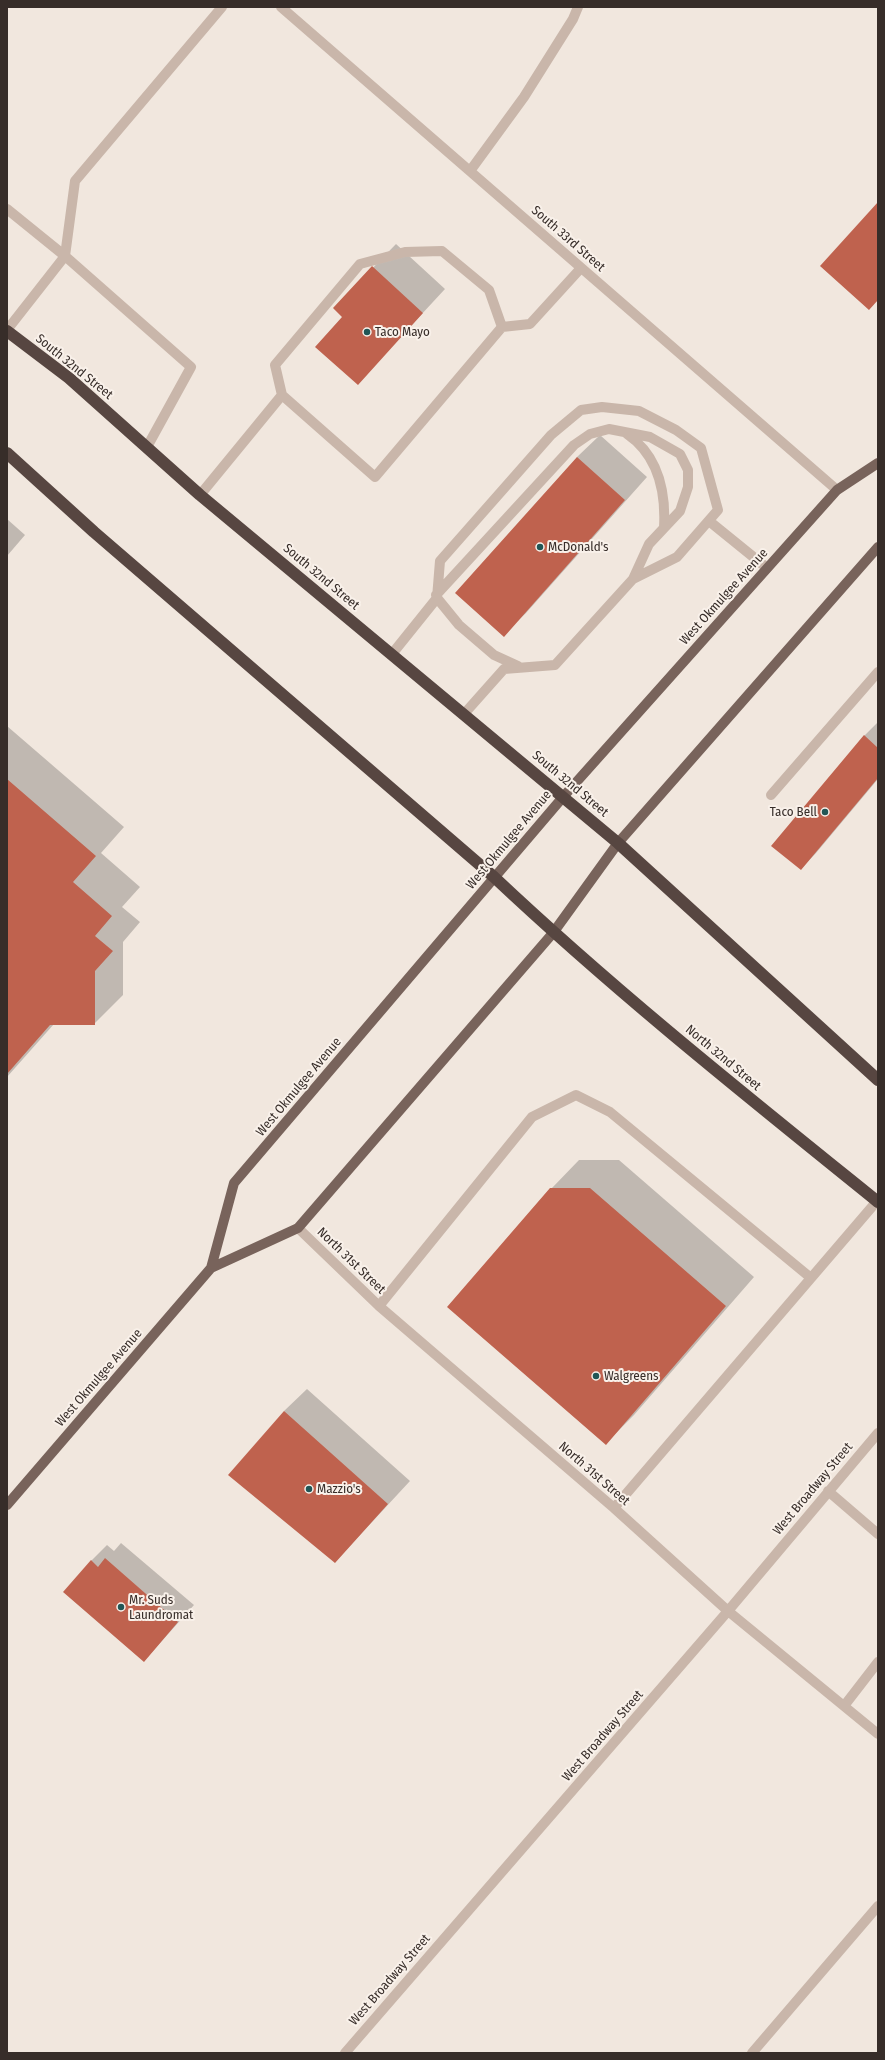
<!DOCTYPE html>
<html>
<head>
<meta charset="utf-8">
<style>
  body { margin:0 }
  #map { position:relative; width:885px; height:2060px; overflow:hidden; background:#f1e7de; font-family:"Fira Sans Condensed",sans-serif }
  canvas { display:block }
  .frame { position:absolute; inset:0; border:8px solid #372d29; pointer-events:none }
</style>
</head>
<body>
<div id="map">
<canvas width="885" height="2060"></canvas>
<div class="frame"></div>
</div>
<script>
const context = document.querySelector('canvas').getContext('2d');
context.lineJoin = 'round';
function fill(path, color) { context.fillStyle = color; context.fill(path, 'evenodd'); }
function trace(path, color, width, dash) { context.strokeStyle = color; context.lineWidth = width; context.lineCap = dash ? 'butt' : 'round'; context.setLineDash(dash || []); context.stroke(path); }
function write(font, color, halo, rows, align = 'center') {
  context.font = font + ' "Fira Sans Condensed",sans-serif'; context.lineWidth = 4; context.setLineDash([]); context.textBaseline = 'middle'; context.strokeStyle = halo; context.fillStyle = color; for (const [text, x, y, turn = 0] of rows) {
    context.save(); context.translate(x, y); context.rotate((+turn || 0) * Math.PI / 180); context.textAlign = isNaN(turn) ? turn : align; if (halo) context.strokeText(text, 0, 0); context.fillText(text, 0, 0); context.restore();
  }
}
const shadow = new Path2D(`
  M396 244 445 289 358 383 343 317 334 308Z
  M600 435 647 477 526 613 503 635 577 457Z
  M7 519 25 535 7 556Z
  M878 722V779L816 853 801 869 864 736Z
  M7 726 124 827 101 853 140 887 122 907 140 922 123 942V995L94 1024H54L7 1077Z
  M579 1160H619L754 1277 634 1415 606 1443 551 1189Z
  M307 1389 410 1481 335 1562 284 1411Z
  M121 1543 194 1605 144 1661 91 1561 107 1545 114 1551Z`);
const building = new Path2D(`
  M878 202V300L869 310 820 266Z
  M372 266 423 313 358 385 315 347 342 317 333 308Z
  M577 457 625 500 504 637 455 593Z
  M864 735 878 748V778L801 870 771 846Z
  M7 779 96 856 73 882 112 916 95 936 113 951 95 971V1025H50L7 1074Z
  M550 1188H590L726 1306 606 1445 447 1307Z
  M284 1411 388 1504 335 1563 228 1475Z
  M105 1558 178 1622 144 1662 63 1592 91 1560 98 1567Z`);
const minor = new Path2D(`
  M281 7 837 490
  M470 171 524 97 573 19 578 7
  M7 209 65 256 7 330
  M282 395 275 365 360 264 405 252 442 251 489 290 502 327
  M627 434C659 456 666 492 664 528
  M147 447 191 367 65 256 75 181 222 7
  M200 495 282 395 375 477 502 327 530 324 581 268
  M709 521 767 568
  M436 595 574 445 590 434 609 429 650 437 680 454 688 470V487L680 511 649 544 633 579
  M437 598 459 625 494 655 518 666
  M392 654 437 598 440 561 551 435 581 410 602 407 639 411 676 430 701 448 718 510 677 557 633 579 555 665 504 669 464 714
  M771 795 878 672
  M298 1228 379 1306 614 1508 728 1611 878 1734
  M379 1306 532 1117 576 1095 610 1112 811 1278
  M828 1491 878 1534
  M614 1508 877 1201
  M844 1706 878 1662
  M345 2053 728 1611 878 1433
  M752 2053 878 1906`);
const major = new Path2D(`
  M211 1268 234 1183 563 797 837 490 878 463
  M7 1505 211 1268 298 1228 553 933 618 843 878 547`);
const highway = new Path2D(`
  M7 331 69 378 200 495 618 843 878 1080
  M7 453 94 532 494 877C616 992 748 1097 878 1202`);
const markers = [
  [367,332,4,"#215656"],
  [540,547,4,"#215656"],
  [825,812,4,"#215656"],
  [596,1376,4,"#215656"],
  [309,1489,4,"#215656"],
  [121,1607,4,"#215656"]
];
const streetNames = [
  ["South 33rd Street",568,239,41],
  ["South 32nd Street",74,367,39],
  ["South 32nd Street",321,577,40],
  ["West Okmulgee Avenue",724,597,-48],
  ["South 32nd Street",570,784,40],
  ["West Okmulgee Avenue",509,840,-50],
  ["North 32nd Street",723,1058,40],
  ["West Okmulgee Avenue",299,1087,-50],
  ["North 31st Street",351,1261,44],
  ["West Okmulgee Avenue",99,1378,-49],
  ["North 31st Street",594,1474,41],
  ["West Broadway Street",813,1489,-50],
  ["West Broadway Street",603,1736,-49],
  ["West Broadway Street",390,1980,-49]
];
const poiNames = [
  ["Taco Mayo",375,332],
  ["McDonald's",548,547],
  ["Taco Bell",817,812,"right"],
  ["Walgreens",604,1376],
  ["Mazzio's",317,1489],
  ["Mr. Suds",129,1600],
  ["Laundromat",129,1615]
];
fill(shadow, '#0003');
fill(building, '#bf624e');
trace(minor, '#c9b6aa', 10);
trace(major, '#78635b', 10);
trace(highway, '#574641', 12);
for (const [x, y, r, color] of markers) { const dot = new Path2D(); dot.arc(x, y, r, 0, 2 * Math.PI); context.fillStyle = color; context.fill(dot); trace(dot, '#f9f1ea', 1.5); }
write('13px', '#372d29', '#f9f1ea', streetNames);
write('13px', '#372d29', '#f9f1ea', poiNames, 'left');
</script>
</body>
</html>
